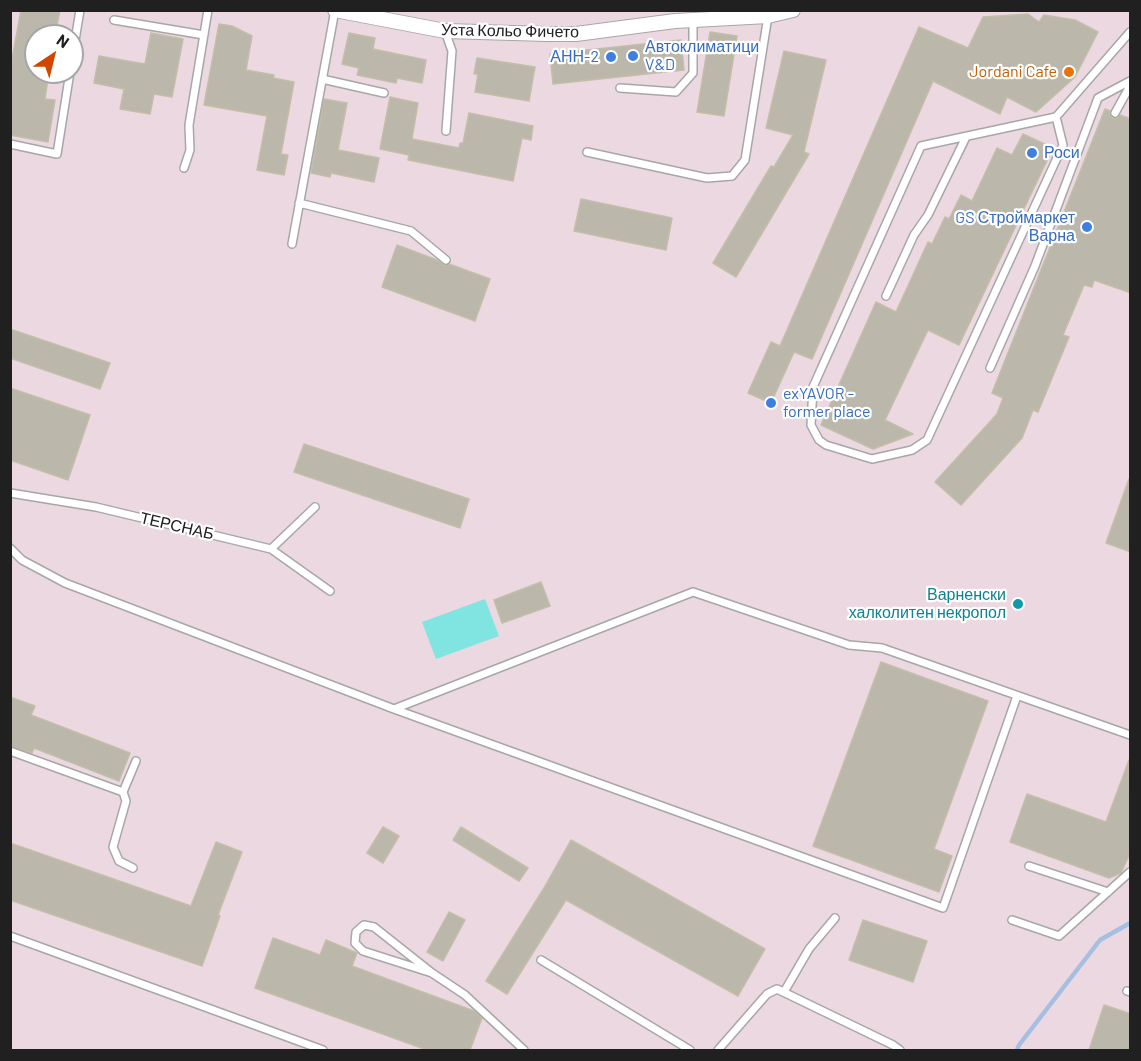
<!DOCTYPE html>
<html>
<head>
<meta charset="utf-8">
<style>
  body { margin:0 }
  #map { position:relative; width:1141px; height:1061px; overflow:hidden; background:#f1f1e6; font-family:Barlow,sans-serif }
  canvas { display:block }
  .frame { position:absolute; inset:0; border:12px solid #202020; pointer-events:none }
  .north { position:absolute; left:24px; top:24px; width:60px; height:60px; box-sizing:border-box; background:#fff; border:2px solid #a6a6a6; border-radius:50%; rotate:35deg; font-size:16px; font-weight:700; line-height:24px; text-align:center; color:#202020 }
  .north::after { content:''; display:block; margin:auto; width:21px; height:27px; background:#d14700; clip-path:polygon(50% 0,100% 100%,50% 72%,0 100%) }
</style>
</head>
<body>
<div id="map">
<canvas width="1141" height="1061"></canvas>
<div class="frame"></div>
<div class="north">N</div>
</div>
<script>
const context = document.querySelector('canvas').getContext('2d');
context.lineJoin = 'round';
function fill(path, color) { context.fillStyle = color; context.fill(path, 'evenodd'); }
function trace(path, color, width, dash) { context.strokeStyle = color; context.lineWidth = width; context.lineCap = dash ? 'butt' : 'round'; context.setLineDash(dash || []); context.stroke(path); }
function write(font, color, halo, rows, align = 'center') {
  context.font = font + ' Barlow,sans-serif'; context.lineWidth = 4.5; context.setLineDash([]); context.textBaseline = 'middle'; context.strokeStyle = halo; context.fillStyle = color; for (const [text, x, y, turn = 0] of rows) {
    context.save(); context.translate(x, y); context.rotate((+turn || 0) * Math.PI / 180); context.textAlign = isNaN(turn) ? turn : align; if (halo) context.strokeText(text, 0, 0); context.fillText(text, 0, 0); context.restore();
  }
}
const industrial = new Path2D(`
  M11 11H1130V1050H11ZM36 36H72V72H36Z`);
const pitch = new Path2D(`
  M485 599 499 636 436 659 422 622Z`);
const stream = new Path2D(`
  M1017 1050 1019 1045 1100 940 1130 923`);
const building = new Path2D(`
  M21 10H60L55 36H36V72H49L45 99 55 100 48 142 10 135V70Z
  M1028 14 1039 22 1044 15 1075 20 1098 32 1075 77 1036 112 1007 97 1000 114 933 81 812 359 794 352 771 403 748 393 771 342 780 346 919 27 968 48 983 17Z
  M219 24 232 26 252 36 246 70 274 75 273 78 294 82 281 154 288 155 284 175 257 170 267 116 204 105Z
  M710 32 737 36 724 116 697 112Z
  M151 33 183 39 172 97 154 94 150 114 120 109 124 89 94 83 99 56 145 64Z
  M349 33 375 38 373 49 426 60 422 83 397 78 396 83 357 75 359 68 342 64Z
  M681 40 684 70 553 84 550 54Z
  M784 51 826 60 804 152 809 154 736 277 713 263 771 166 774 167 793 135 766 128Z
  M477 58 535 67 529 101 475 92 478 74H474Z
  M390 97 418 103 412 139 459 148 460 143H463L469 113 533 126 531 140 522 138 513 181 408 160 409 155 380 149Z
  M324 99 347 103 338 150 379 158 374 182 331 173 330 177 311 173Z
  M1105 109 1110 111V115L1113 118H1117L1120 115 1131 119V293L1094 280 1092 287 1084 285 1063 335 1069 337 1038 412 1033 410 1022 438 961 505 935 482 997 414 1003 398 992 393Z
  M1023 134 1053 148 959 345 928 330 885 420 913 434 873 449 821 425 876 302 896 312 928 242 932 244 945 217 949 219 961 195 972 201 997 148 1012 155Z
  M581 199 672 218 666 250 574 231Z
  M397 245 437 260 444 265 449 264 490 279 475 321 382 287Z
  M10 329 110 363 100 389 10 358Z
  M10 388 90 415 68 480 10 460Z
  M304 444 469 499 460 528 294 472Z
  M1129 479H1131V552L1106 543Z
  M541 582 550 606 502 623 494 600Z
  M881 662 988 701 934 849 952 856 939 892 813 846Z
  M10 697 35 706 31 715 130 753 119 781 34 748 32 753 10 746Z
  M1129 760 1131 851 1121 873 1109 878 1010 842 1027 794 1106 822Z
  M383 827 399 836 383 863 367 853Z
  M461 827 528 868 519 881 453 840Z
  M571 840 765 949 738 996 566 900 507 994 486 981 544 888Z
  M216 842 242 852 218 915 220 916 202 966 10 900V843L191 906Z
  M449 912 465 920 443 961 427 952Z
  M863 920 927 941 913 982 849 960Z
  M273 938 320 955 326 940 357 953 352 966 474 1011 482 1018 470 1050H427L255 988Z
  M1104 1005 1131 1014V1050H1089Z`);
const lane = new Path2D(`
  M114 20 204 35
  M445 31 452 51 446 131
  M72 59 80 10
  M322 79 384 93
  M620 88 676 92 693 73V20
  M1115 113 1130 86
  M1056 117 1063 145 927 440 912 450 872 459 826 445 819 440 811 425 813 387 921 146 1056 117 1130 32
  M10 144 57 154 70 72
  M587 152 707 178 732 176 745 160 768 16
  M184 168 190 150 189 125 208 10
  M299 203 411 231 446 260
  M292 244 335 10
  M886 296 914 235 928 215 966 137
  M990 368 1035 266 1098 98 1130 81
  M10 493 96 507 271 549 330 591
  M10 548 22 560 65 583 394 709 943 908 1017 696
  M271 549 315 507
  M394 709 693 592 849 645 882 648 1130 735
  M10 751 123 792 136 761
  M123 792 126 801 113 847 119 861 133 868
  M1029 866 1108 892
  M1012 920 1059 936 1130 872
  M10 936 323 1050
  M541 960 690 1050
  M432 973 363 951 355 943 356 932 364 925 374 927 432 973 465 995 524 1050
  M1127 991 1130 992
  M784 992 809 949 835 918
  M718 1050 767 994 777 989 893 1045 900 1050`);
const street = new Path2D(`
  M335 10 445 31 547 34H576L675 21 768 16 793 10`);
const markers = [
  [633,56,6,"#3f7fe0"],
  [611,57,6,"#3f7fe0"],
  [1069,72,6,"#e8710a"],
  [1032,153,6,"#3f7fe0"],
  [1087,227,6,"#3f7fe0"],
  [771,403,6,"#3f7fe0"],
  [1018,604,6,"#0f9aa8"]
];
const streetNames = [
  ["Уста Кольо Фичето",510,31,1],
  ["ТЕРСНАБ",177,526,13]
];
const shopNames = [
  ["Автоклиматици",645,47],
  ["V&D",645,65],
  ["АНН-2",599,57,"right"],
  ["Роси",1044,153],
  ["GS Строймаркет",1075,218,"right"],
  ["Варна",1075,236,"right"],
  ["exYAVOR -",783,394],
  ["former place",783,412]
];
const foodNames = [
  ["Jordani Cafe",1057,72]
];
const cultureNames = [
  ["Варненски",1006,595],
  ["халколитен некропол",1006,613]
];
fill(industrial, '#ebd8e1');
fill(pitch, '#80e4e0');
trace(stream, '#a5bfe1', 4.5);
fill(building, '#bbb8ab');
trace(building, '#c4bea8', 1.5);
trace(lane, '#a7a7a7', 10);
trace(street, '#a7a7a7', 16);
trace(lane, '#fff', 7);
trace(street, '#fff', 14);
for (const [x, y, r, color] of markers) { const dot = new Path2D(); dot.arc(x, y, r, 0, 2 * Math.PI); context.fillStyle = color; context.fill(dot); trace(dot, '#fff', 2); }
write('16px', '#202020', '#fff', streetNames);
write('16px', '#366cbe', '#fff', shopNames, 'left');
write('16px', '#c56008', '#fff', foodNames, 'right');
write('16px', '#0d838f', '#fff', cultureNames, 'right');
</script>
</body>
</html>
